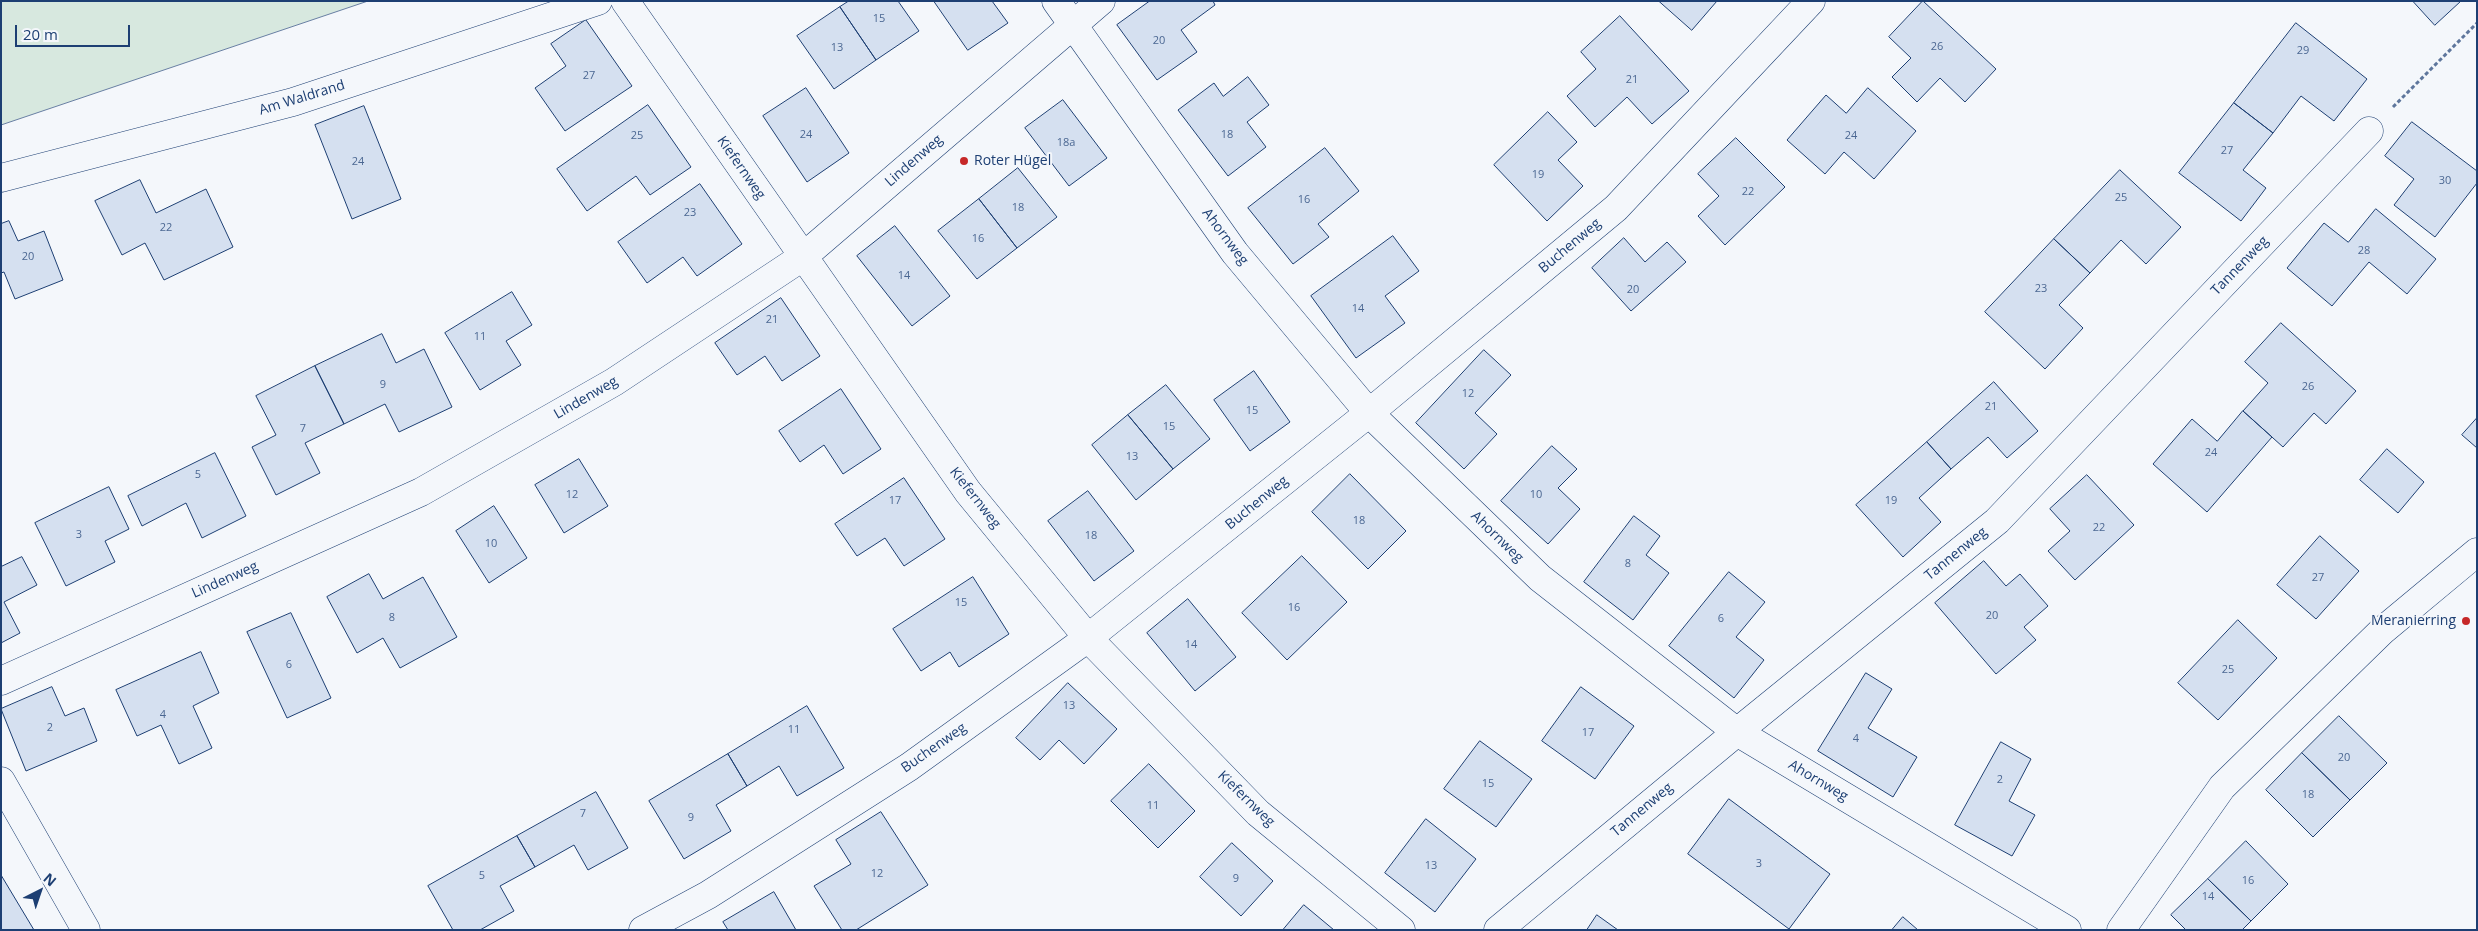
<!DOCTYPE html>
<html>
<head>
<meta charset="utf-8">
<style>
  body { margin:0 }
  #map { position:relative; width:2478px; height:931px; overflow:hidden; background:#f4f7fb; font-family:"Open Sans",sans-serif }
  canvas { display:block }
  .frame { position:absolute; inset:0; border:2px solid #1d3f73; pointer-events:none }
  .north { position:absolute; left:15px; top:866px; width:50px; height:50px; -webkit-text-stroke:4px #f4f7fb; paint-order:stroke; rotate:41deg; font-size:14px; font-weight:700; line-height:20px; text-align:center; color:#1d3f73 }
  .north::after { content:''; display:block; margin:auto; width:18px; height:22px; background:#1d3f73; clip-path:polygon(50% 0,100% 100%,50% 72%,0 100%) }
  .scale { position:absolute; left:15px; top:25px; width:115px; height:22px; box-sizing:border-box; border:2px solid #1d3f73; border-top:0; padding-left:6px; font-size:15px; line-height:18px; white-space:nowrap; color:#1d3f73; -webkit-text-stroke:4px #f4f7fb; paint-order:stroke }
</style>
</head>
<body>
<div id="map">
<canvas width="2478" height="931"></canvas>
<div class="frame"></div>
<div class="north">N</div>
<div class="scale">20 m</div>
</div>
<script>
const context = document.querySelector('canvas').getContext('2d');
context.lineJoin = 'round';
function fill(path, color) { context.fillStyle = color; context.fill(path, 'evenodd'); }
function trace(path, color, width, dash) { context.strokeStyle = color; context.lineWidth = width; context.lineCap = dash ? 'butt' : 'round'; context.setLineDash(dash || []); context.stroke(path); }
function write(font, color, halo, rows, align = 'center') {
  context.font = font + ' "Open Sans",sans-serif'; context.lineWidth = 4; context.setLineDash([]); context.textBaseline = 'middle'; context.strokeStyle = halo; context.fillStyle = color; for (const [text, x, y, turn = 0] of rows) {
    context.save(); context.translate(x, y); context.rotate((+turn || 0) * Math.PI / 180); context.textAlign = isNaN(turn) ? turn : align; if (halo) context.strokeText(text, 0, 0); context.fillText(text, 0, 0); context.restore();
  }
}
const green = new Path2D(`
  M1 1H368L1 125Z`);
const building = new Path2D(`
  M849 1H898L919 31 876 60 840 7Z
  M934 1H992L1008 23 968 50Z
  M1150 1H1213L1215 5 1181 30 1197 52 1157 80 1117 25Z
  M1659 1H1717L1692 30Z
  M1923 1 1996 69 1965 102 1940 78 1917 102 1892 77 1911 58 1889 37Z
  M2413 1H2461L2435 25Z
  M840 7 876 60 834 89 797 36Z
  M1620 16 1689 91 1652 124 1627 97 1595 127 1567 96 1596 69 1581 52Z
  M586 20 632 86 565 131 535 88 566 66 551 44Z
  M2296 23 2367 79 2334 121 2301 96 2273 133 2234 103Z
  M1248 77 1269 105 1247 122 1266 147 1228 176 1178 110 1214 83 1223 96Z
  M806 88 849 153 807 182 763 116Z
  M1868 88 1916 131 1874 179 1844 152 1825 174 1787 140 1826 95 1846 113Z
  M1063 100 1107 158 1069 186 1025 128Z
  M2234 103 2273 133 2243 170 2266 188 2241 221 2179 173Z
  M648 105 691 167 650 195 636 176 587 211 557 169Z
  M364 106 401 199 352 219 315 125Z
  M1548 112 1577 142 1558 160 1583 186 1547 221 1494 165Z
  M2412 122 2477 171V183L2435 237 2394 205 2414 179 2385 156Z
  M1736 138 1785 187 1725 245 1698 216 1719 196 1698 174Z
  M1325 148 1359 191 1318 224 1329 237 1293 264 1248 208Z
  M1018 168 1057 217 1017 248 979 199Z
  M2120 170 2181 227 2146 264 2121 240 2090 273 2054 239Z
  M140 180 156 213 206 189 233 247 164 280 145 243 122 255 95 201Z
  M700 184 742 244 697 276 683 257 647 283 618 242Z
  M979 199 1017 248 977 279 938 231Z
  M2376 209 2436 259 2407 294 2369 262 2332 306 2287 268 2324 223 2348 242Z
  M9 221 18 241 44 231 63 280 15 299 4 272 1 273V224Z
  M895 226 950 296 912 326 857 256Z
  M1393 236 1419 271 1385 296 1405 323 1356 358 1311 296Z
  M1624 238 1645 262 1667 242 1686 262 1631 311 1592 268Z
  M2054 239 2090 273 2059 305 2083 328 2045 369 1985 312Z
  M512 292 532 325 506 341 521 365 480 390 445 333Z
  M781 298 820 356 782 381 765 356 737 375 715 343Z
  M2281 323 2356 391 2326 424 2314 413 2283 447 2243 411 2268 383 2245 362Z
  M382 334 396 363 424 349 452 407 399 432 385 404 344 424 315 366Z
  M1484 350 1511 375 1475 413 1497 434 1464 469 1416 423Z
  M315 366 344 424 305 443 320 473 276 495 252 447 276 435 256 396Z
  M1254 371 1290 422 1250 451 1214 400Z
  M1994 382 2038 431 2007 458 1988 437 1951 469 1927 442Z
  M1166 385 1210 439 1173 469 1128 415Z
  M841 389 881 449 843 474 824 445 800 462 779 431Z
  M2243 411 2272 437 2207 512 2153 464 2192 419 2217 441Z
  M1128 415 1173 469 1136 500 1092 445Z
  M2477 418V448L2462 435Z
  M1927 442 1951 469 1919 498 1941 522 1903 557 1856 505Z
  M1552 446 1577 469 1558 488 1580 509 1548 544 1501 501Z
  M2387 449 2424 482 2398 513 2360 480Z
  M215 453 246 516 202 538 186 503 142 526 128 496Z
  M579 459 608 506 564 533 535 485Z
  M1350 474 1406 531 1368 569 1312 512Z
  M2087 475 2134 525 2075 580 2048 551 2070 531 2050 509Z
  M904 478 945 539 904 566 885 538 857 556 835 524Z
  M109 487 129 529 105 541 115 562 66 586 35 523Z
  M1088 491 1134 551 1094 581 1048 521Z
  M494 506 527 558 489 583 456 531Z
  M1634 516 1660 536 1646 555 1669 573 1633 620 1584 582Z
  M2320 536 2359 571 2316 619 2277 585Z
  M1302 556 1347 602 1287 660 1242 613Z
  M22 557 37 585 4 602 20 633 1 643V567Z
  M1984 561 2006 586 2020 574 2048 606 2024 627 2036 640 1996 674 1935 603Z
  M1729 572 1765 602 1736 637 1764 660 1734 698 1669 646Z
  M369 574 383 599 423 577 457 637 400 668 383 638 357 653 327 597Z
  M973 577 1009 634 959 667 950 652 921 671 893 629Z
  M1188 599 1236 657 1195 691 1147 633Z
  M291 613 331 698 287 718 247 632Z
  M2238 620 2277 658 2218 720 2178 683Z
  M201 652 219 693 193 706 212 748 179 764 161 725 137 736 116 690Z
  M1866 673 1892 689 1868 728 1917 757 1893 797 1818 751Z
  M1068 683 1117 729 1084 764 1059 740 1040 760 1016 738Z
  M52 687 65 716 84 708 97 741 26 771 1 709Z
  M1581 687 1634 726 1595 779 1542 741Z
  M807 706 844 768 797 796 779 766 747 786 728 754Z
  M2339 716 2387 763 2350 800 2302 753Z
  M1480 741 1532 779 1496 827 1444 789Z
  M2001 742 2031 759 2009 801 2035 815 2012 856 1955 825Z
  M2302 753 2350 800 2313 837 2266 790Z
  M728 754 747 786 716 805 731 831 684 859 649 801Z
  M1149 764 1195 811 1158 848 1111 801Z
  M596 792 628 848 588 870 574 845 535 867 517 836Z
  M1729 799 1830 874 1789 929 1688 854Z
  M881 812 928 885 856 930H842L814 886 851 864 836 840Z
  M1426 819 1476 859 1435 912 1385 873Z
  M517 836 535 867 500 886 514 911 480 930H453L428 886Z
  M2246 841 2288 884 2251 921 2208 879Z
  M1232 843 1273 881 1241 916 1200 877Z
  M1 875 34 930H1Z
  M2208 879 2251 921 2242 930H2186L2171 915Z
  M774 892 796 930H728L723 922Z
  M1304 905 1334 930H1283Z
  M1597 915 1618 930H1587Z
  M1903 917 1918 930H1892Z`);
const path = new Path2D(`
  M2393 107 2477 23`);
const minor = new Path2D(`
  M625 1 968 492 1088 638 1258 813 1401 930
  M1056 1 1235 253 1369 413 1540 578 1737 732 2067 930
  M1 178 293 102 598 1
  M1 681 421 492 614 382 804 256 1101 1
  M1 781 86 930
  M643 930 708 895 909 767 1088 638 1369 413 1616 208 1811 1
  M1498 930 1737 732 1997 521 2369 131`);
const tertiary = new Path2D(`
  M2121 930 2222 787 2382 631 2477 552`);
const markers = [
  [964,161,5,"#c62828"],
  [2466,621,5,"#c62828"]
];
const numberNames = [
  ["15",879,19],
  ["20",1159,41],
  ["26",1937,47],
  ["13",837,48],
  ["29",2303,51],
  ["27",589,76],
  ["21",1632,80],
  ["24",806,135],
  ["18",1227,135],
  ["25",637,136],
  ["24",1851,136],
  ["18a",1066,143],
  ["27",2227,151],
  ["24",358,162],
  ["19",1538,175],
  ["30",2445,181],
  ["22",1748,192],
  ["25",2121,198],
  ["16",1304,200],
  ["18",1018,208],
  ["23",690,213],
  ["22",166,228],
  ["16",978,239],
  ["28",2364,251],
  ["20",28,257],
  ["14",904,276],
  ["23",2041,289],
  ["20",1633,290],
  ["14",1358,309],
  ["21",772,320],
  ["11",480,337],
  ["9",383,385],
  ["26",2308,387],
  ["12",1468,394],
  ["21",1991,407],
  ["15",1252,411],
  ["15",1169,427],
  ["7",303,429],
  ["24",2211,453],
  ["13",1132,457],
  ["5",198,475],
  ["12",572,495],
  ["10",1536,495],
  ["17",895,501],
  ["19",1891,501],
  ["18",1359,521],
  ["22",2099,528],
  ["3",79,535],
  ["18",1091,536],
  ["10",491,544],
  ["8",1628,564],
  ["27",2318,578],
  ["15",961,603],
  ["16",1294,608],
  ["20",1992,616],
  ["8",392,618],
  ["6",1721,619],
  ["14",1191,645],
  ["6",289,665],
  ["25",2228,670],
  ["13",1069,706],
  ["4",163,715],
  ["2",50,728],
  ["11",794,730],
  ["17",1588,733],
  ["4",1856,739],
  ["20",2344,758],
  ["2",2000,780],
  ["15",1488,784],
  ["18",2308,795],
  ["11",1153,806],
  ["7",583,814],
  ["9",691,818],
  ["3",1759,864],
  ["13",1431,866],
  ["12",877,874],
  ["5",482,876],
  ["9",1236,879],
  ["16",2248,881],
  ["14",2208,897]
];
const streetNames = [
  ["Am Waldrand",302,98,-17],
  ["Lindenweg",914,161,-41],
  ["Kiefernweg",741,168,55],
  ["Ahornweg",1225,237,53],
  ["Buchenweg",1570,246,-40],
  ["Tannenweg",2240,266,-46],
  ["Lindenweg",586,398,-30],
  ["Kiefernweg",975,498,52],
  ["Buchenweg",1257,503,-39],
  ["Ahornweg",1497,537,44],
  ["Tannenweg",1956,554,-39],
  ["Lindenweg",225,580,-24],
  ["Buchenweg",934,748,-35],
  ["Ahornweg",1818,781,31],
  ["Kiefernweg",1246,799,44],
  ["Tannenweg",1642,810,-40]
];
const poiNames = [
  ["Roter Hügel",974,161],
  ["Meranierring",2456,621,"right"]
];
fill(green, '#d7e8df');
trace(green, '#687fa3', 1);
fill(building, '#d5e0f0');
trace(building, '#1d3f73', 1);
trace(minor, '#1d3f73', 29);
trace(tertiary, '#1d3f73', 29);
trace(path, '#5e769c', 3, [4, 2.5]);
trace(minor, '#f4f7fb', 28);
trace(tertiary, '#f4f7fb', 28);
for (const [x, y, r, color] of markers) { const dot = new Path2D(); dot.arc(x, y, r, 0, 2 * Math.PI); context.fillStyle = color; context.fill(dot); trace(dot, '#f4f7fb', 2); }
write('11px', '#4b6792', null, numberNames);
write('14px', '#1d3f73', '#f4f7fb', streetNames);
write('14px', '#1d3f73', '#f4f7fb', poiNames, 'left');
</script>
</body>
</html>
